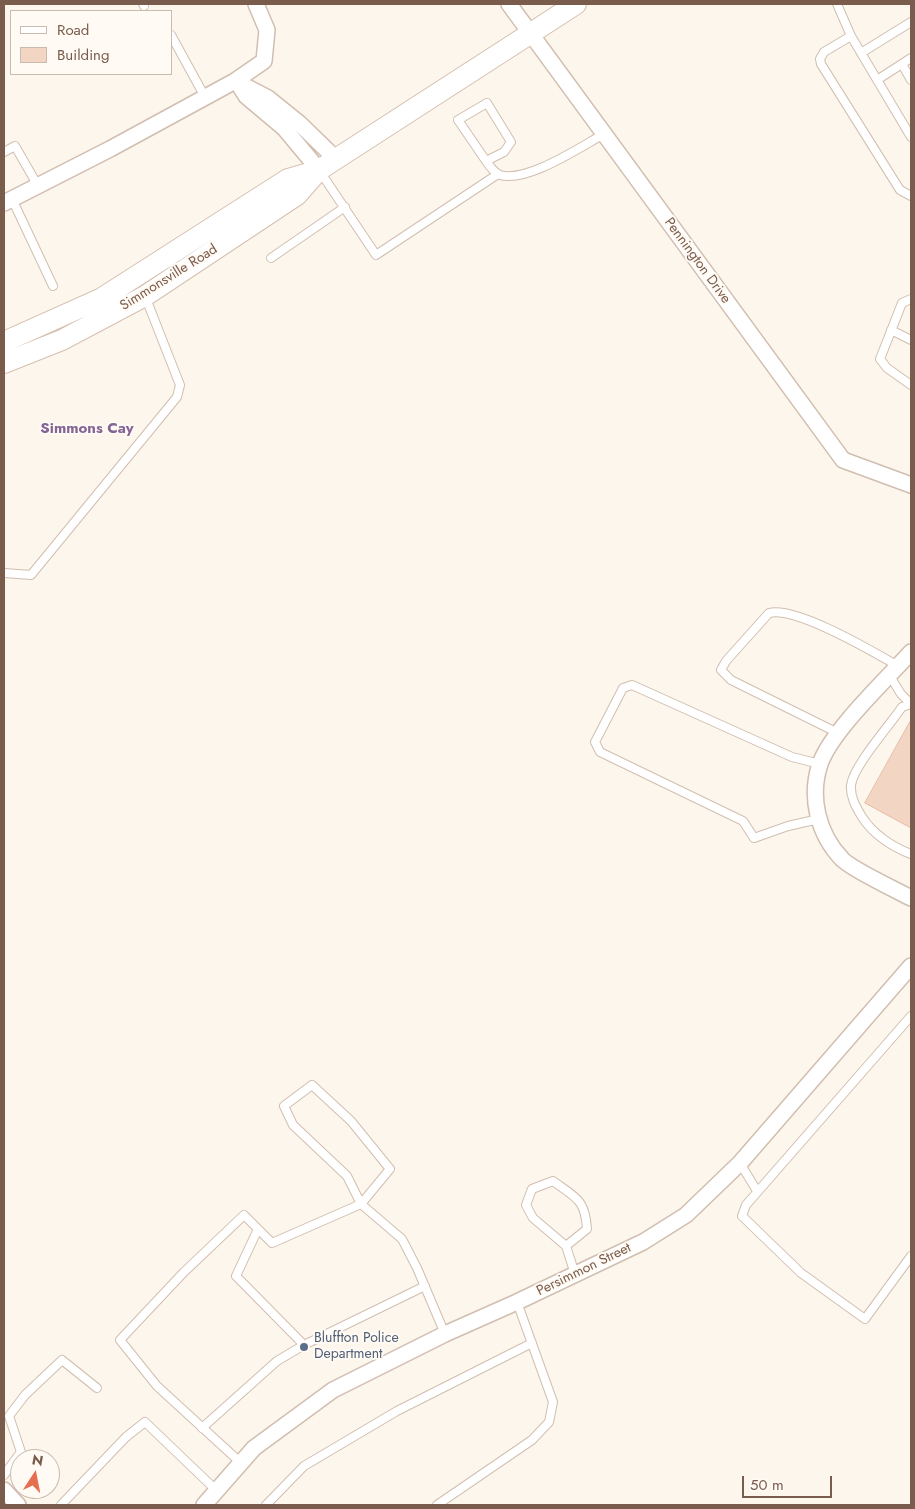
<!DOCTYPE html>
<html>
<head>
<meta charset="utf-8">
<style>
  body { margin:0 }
  #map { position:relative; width:915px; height:1509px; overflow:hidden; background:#fdf6ec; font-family:Jost,sans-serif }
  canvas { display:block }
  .frame { position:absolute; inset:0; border:5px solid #7a5c4d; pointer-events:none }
  .legend { position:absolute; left:10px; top:10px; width:162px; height:65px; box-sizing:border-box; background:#fffaf3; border:1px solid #cabbb1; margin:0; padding:6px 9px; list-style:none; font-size:15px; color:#7a5c4d }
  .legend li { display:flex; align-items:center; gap:10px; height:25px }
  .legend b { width:25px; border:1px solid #cabbb1 }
  .north { position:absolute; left:10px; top:1449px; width:50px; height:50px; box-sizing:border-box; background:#fffaf3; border:1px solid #cabbb1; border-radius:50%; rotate:11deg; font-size:14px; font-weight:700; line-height:20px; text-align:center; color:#7a5c4d }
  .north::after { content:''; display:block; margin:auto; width:18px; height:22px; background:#e76f51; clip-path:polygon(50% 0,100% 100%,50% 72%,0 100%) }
  .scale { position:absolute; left:742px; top:1476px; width:90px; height:22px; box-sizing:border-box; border:2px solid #7a5c4d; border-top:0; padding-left:6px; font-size:15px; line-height:18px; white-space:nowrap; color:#7a5c4d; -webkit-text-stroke:4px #fffaf3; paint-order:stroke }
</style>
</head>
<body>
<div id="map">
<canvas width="915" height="1509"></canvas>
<div class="frame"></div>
<ul class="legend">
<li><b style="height:6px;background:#fff"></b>Road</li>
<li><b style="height:14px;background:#f3d5c3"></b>Building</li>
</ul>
<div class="north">N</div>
<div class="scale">50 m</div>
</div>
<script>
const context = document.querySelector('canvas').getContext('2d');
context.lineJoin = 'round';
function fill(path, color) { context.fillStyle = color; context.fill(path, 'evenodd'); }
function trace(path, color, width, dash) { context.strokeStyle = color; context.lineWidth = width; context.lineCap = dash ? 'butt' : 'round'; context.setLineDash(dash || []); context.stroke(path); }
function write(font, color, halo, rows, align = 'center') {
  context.font = font + ' Jost,sans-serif'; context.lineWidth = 4; context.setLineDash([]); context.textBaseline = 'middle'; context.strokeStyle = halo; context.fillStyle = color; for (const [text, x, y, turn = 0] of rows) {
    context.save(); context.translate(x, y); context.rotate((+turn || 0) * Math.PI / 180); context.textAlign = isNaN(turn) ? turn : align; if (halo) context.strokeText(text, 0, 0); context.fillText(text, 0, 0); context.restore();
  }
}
const building = new Path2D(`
  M911 720V828L865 803Z`);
const lane = new Path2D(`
  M143 4 144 6
  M837 4 851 36 911 137
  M171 35 205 97
  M851 36 824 52 820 59 821 64 900 190 911 196
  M861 53 911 22
  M902 64 911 80
  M877 80 911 58
  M4 152 15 146 38 186
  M486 161 504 152 511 142 487 103 458 120 486 161C490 166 494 173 500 175 527 183 580 147 604 134
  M319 170 376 255 498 174
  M12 199 53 286
  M271 258 345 207
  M911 299 902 303 880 359 887 368 911 385
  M891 330 911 340
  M4 573 31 575 177 397 180 385 145 296
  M890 676 901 694 911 704
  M911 704 902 707C890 725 854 765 851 785 850 797 856 807 862 817 873 834 892 847 911 854
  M838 733 731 680 721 670 726 661 769 613C796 606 872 651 898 666
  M819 819 788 826 754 838 743 821 600 752 595 742 623 688 632 685 792 757 820 764
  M911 1016 746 1205 742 1216 801 1273 865 1319 911 1256
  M740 1163 757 1191
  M258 1229 236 1276 304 1345
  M566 1246 587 1229C585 1199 576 1198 553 1181L532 1189 526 1205 533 1218 566 1246 575 1274
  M202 1428 277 1361 304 1345 425 1286
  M241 1463 157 1386 120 1340 184 1272 244 1215 272 1243 361 1204 347 1176 293 1125 284 1106 312 1085 351 1121 390 1169 361 1204 402 1239 417 1268 445 1334
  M4 1475 21 1452 9 1416 25 1395 62 1360 97 1388
  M61 1505 126 1437 145 1422 217 1491
  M266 1505 304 1466 397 1411 532 1343
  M437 1505 532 1440 549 1422 553 1402 517 1302`);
const street = new Path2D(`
  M509 4 843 460 911 485
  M235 81 268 98 299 123 336 159
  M241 88 246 96 284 128 319 170
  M4 203 110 149 235 81 264 61 267 30 256 4
  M911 652C886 680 832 730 820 764 809 797 818 834 842 859 851 869 896 890 911 898
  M4 1490 18 1505
  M204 1505 254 1448 333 1390 445 1334 517 1302 643 1242 686 1215 740 1163 911 966`);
const secondary = new Path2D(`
  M4 342 102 298 288 179 319 170
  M4 363 62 340 145 296 297 195 319 170 576 4`);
const markers = [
  [304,1347,5,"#5c6f8a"]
];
const streetNames = [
  ["Pennington Drive",697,261,54],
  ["Simmonsville Road",169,278,-32],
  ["Persimmon Street",584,1270,-26]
];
const serviceNames = [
  ["Bluffton Police",314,1339],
  ["Department",314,1355]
];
const neighbourhoodNames = [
  ["Simmons Cay",87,429]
];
fill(building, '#f3d5c3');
trace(building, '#e6bba3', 1);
trace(lane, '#d1beb0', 10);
trace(street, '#d1beb0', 18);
trace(secondary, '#d6c0b0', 22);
trace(lane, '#fff', 8);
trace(street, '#fff', 15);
trace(secondary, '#fff', 20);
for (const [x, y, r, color] of markers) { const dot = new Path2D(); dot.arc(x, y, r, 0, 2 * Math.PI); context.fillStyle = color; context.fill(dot); trace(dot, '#fffaf3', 2); }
write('14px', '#7a5c4d', '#fffaf3', streetNames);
write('14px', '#4e5e75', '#fffaf3', serviceNames, 'left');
write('bold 15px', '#846695', '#fffaf3', neighbourhoodNames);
</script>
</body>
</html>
